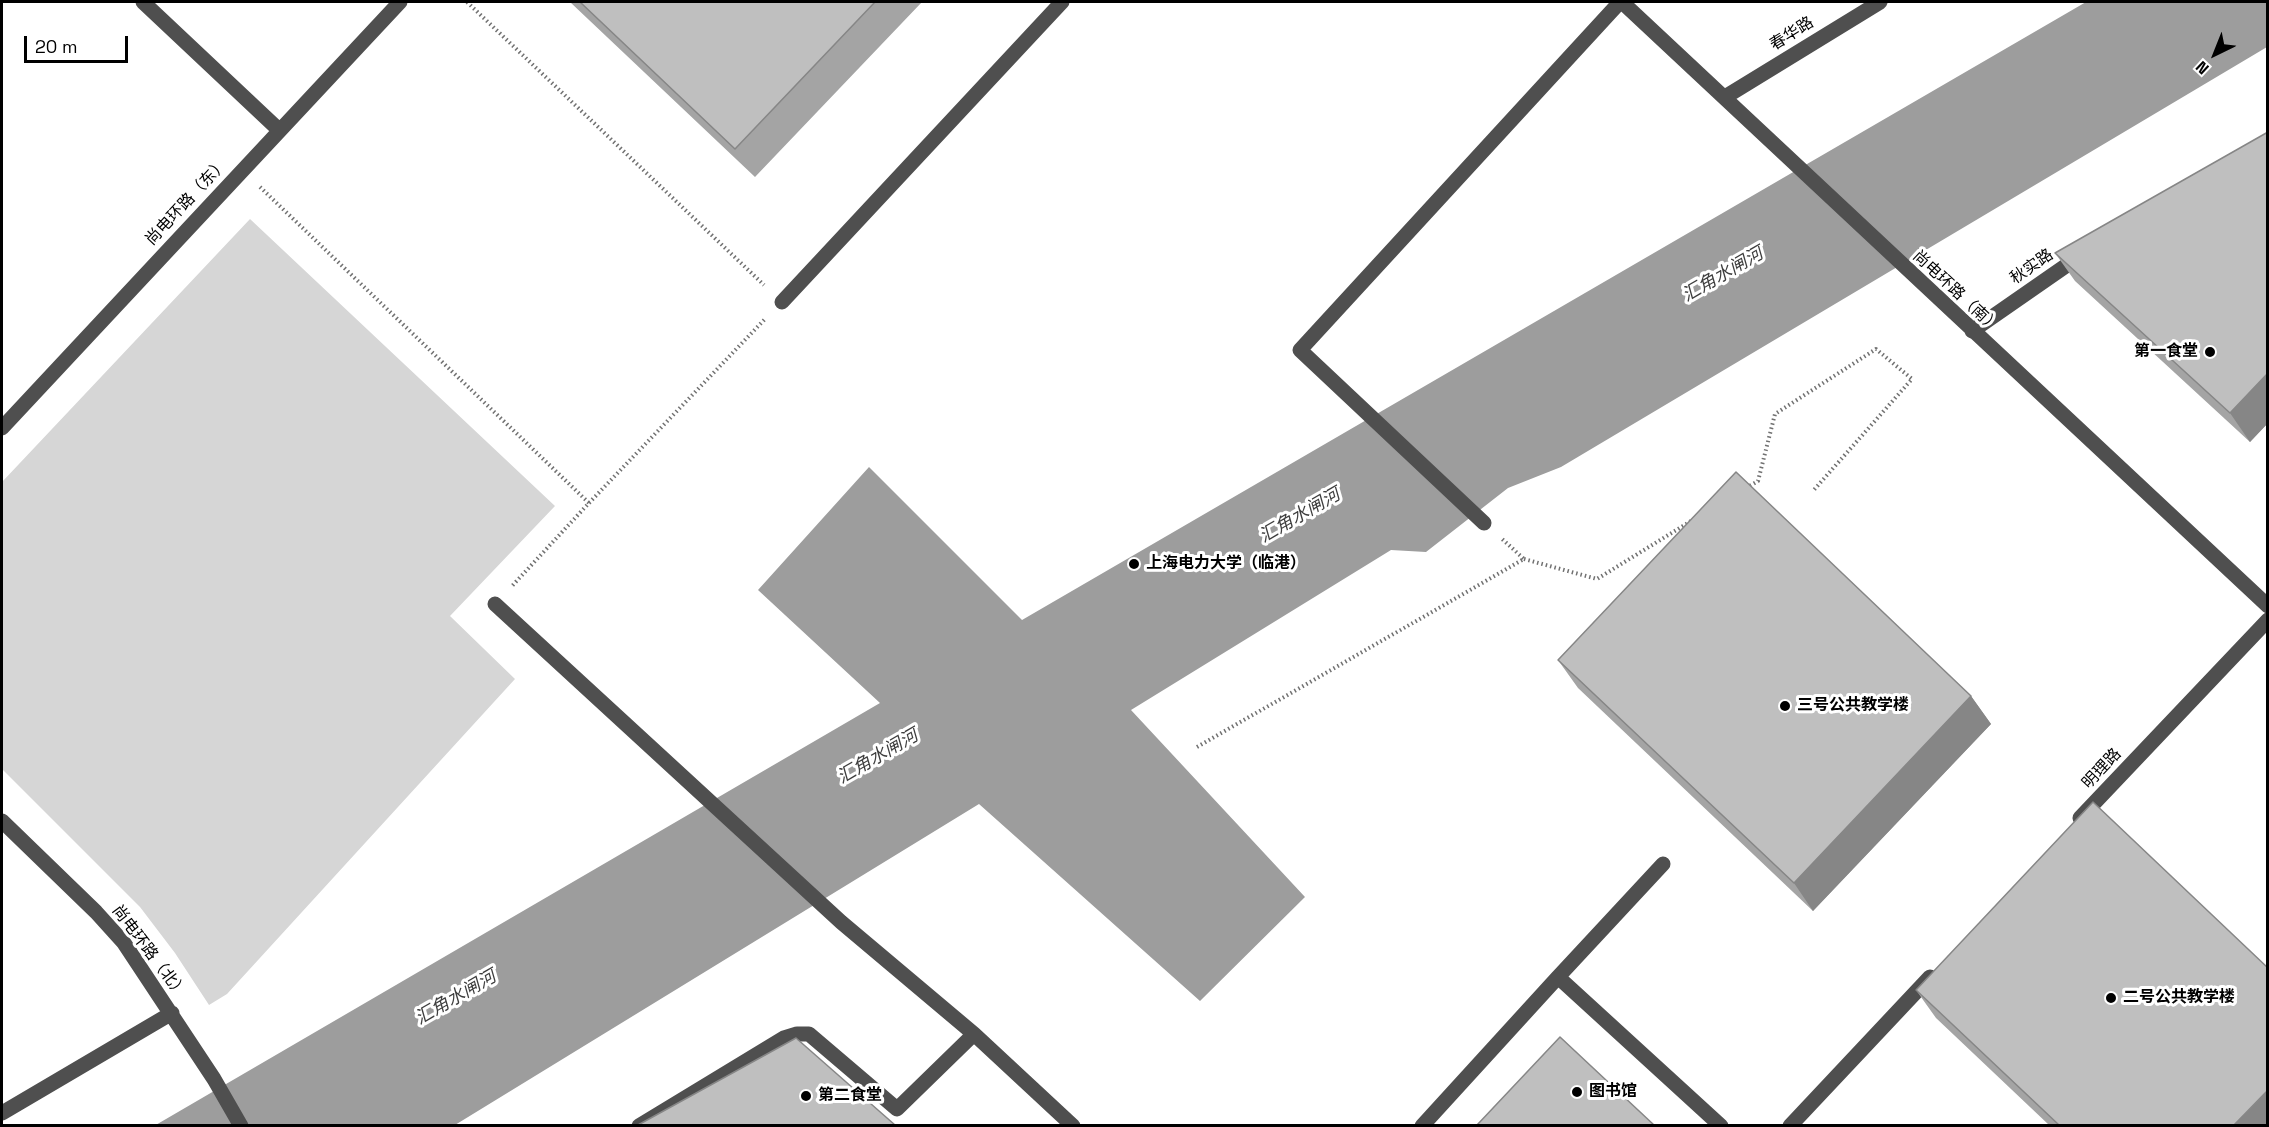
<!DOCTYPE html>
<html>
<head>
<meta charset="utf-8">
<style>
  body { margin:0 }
  #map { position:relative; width:2269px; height:1127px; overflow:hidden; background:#fff; font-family:"Space Grotesk",sans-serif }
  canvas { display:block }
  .frame { position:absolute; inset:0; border:3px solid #000; pointer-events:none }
  .north { position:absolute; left:2185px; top:24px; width:60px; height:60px; -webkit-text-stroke:4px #fff; paint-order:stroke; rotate:223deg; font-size:16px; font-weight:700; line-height:24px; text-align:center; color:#000 }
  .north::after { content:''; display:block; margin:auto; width:21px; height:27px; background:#000; clip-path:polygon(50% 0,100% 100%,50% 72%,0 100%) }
  .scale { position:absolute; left:24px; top:36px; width:104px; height:27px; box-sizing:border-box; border:3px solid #000; border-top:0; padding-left:8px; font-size:18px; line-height:21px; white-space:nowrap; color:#000; -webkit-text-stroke:4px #fff; paint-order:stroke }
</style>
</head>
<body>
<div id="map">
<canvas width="2269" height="1127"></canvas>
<div class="frame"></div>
<div class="north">N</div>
<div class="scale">20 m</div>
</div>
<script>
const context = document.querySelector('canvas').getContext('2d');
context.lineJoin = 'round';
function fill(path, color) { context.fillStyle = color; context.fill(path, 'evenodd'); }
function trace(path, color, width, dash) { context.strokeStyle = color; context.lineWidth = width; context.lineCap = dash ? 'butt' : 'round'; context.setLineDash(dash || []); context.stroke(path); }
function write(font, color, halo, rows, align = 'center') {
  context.font = font + ' "Space Grotesk","Noto Sans SC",sans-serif'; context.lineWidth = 6; context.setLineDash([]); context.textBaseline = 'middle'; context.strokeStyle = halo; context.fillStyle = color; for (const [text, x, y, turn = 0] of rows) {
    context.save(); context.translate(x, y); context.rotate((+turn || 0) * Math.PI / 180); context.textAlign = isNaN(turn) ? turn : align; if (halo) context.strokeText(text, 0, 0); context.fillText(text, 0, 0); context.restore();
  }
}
const green = new Path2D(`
  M250 219 555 506 450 616 515 679 227 994 209 1005 175 953 140 907 2 769V482Z`);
const water = new Path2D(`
  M2086 2H2267V47L1561 467 1508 488 1426 552 1391 550 1131 710 1305 897 1200 1001 979 804 455 1125 154 1126 880 703 758 590 869 467 1022 620Z`);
const path = new Path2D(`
  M467 2 764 285
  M260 187 589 503 512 586
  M1746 488 1758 481 1775 414 1876 349 1912 379 1813 491
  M589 503 765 319
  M1524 559 1597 579 1691 521
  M1197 747 1524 559 1501 538`);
const minor = new Path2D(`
  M143 2 279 130
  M1622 2 2268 606
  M1725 97 1880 2
  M782 302 1062 2
  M1972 331 2080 256
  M2 428 400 2
  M1484 523 1300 350 1620 2
  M495 604 841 922 974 1034 1073 1126
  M2080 818 2268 620
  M2 821 96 912 124 943 214 1079 241 1126
  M1558 977 1663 864
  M2 1113 172 1013
  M639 1126 784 1038 797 1034H809L897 1109 974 1034
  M1422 1126 1558 977 1721 1126
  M1790 1126 1930 977`);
const wall = new Path2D(`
  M570 2H922L755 177Z
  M2268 132V423L2250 442 2075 281 2055 253Z
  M1558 660 1971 696 1991 724 1813 911 1578 688Z
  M1916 990 2268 1125H2049L1936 1018Z`);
const shadedWall = new Path2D(`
  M2268 373V423L2250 442 2230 413Z
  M1971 696 1991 724 1813 911 1794 883Z
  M2268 1090V1125H2234Z`);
const building = new Path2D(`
  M580 2H875L735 149Z
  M2268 132V373L2230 413 2055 253Z
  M1736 472 1971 696 1794 883 1558 660Z
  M2093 802 2268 968V1090L2234 1125H2059L1916 990Z
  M1560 1037 1654 1125H1477Z
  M796 1038 895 1125H638Z`);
const markers = [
  [2210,352,6,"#000"],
  [1134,564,6,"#000"],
  [1785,706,6,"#000"],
  [2111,998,6,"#000"],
  [1577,1092,6,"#000"],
  [806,1096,6,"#000"]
];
const streetNames = [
  ["春华路",1792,34,-32],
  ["尚电环路（东）",187,202,-47],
  ["秋实路",2032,267,-35],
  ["尚电环路（南）",1956,292,43],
  ["明理路",2102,769,-47],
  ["尚电环路（北）",149,952,53]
];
const poiNames = [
  ["第一食堂",2198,352,"right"],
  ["上海电力大学（临港）",1146,564],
  ["三号公共教学楼",1797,706],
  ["二号公共教学楼",2123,998],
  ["图书馆",1589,1092],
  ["第二食堂",818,1096]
];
const waterNames = [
  ["汇角水闸河",1723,275,-30],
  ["汇角水闸河",1300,516,-30],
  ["汇角水闸河",878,757,-30],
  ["汇角水闸河",456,998,-30]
];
fill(green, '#d6d6d6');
fill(water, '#9d9d9d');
trace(path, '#717171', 4, [1.5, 3]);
trace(minor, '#4f4f4f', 15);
fill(wall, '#a4a4a4');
fill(shadedWall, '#868686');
fill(building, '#bfbfbf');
trace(building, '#868686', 1.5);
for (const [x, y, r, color] of markers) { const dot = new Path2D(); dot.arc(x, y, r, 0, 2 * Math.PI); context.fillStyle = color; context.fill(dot); trace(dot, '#fff', 2); }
write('16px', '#000', '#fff', streetNames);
write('bold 16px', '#000', '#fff', poiNames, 'left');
write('italic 18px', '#3e3e3e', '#fff', waterNames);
</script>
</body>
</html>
